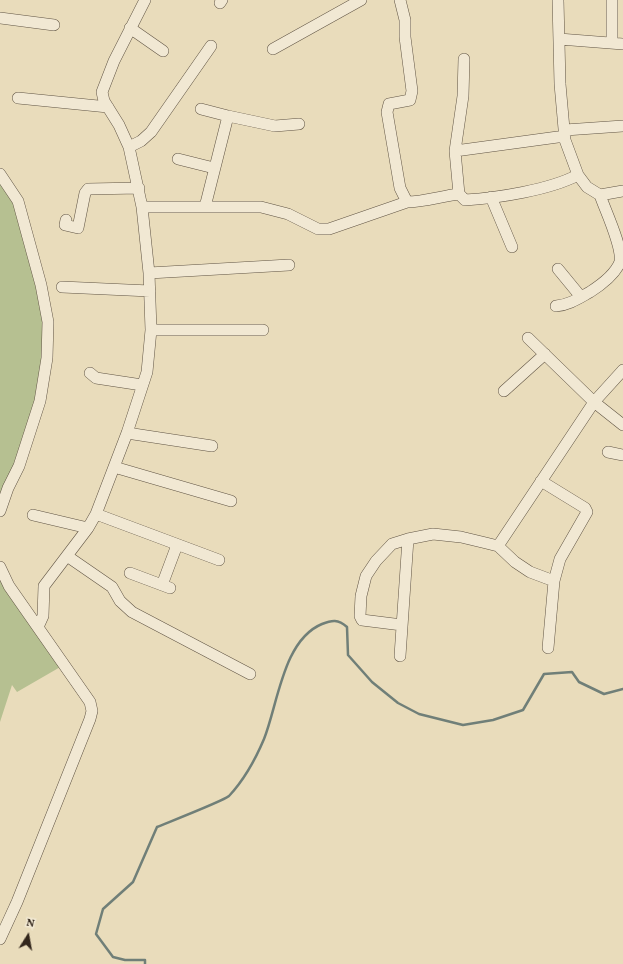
<!DOCTYPE html>
<html>
<head>
<meta charset="utf-8">
<style>
  body { margin:0 }
  #map { position:relative; width:623px; height:964px; overflow:hidden; background:#e9dcbb; font-family:Vollkorn,serif }
  canvas { display:block }
  .north { position:absolute; left:8px; top:916px; width:40px; height:40px; -webkit-text-stroke:3px #f1e8d3; paint-order:stroke; rotate:11deg; font-size:11px; font-weight:700; line-height:16px; text-align:center; color:#33271c }
  .north::after { content:''; display:block; margin:auto; width:14px; height:18px; background:#33271c; clip-path:polygon(50% 0,100% 100%,50% 72%,0 100%) }
</style>
</head>
<body>
<div id="map">
<canvas width="623" height="964"></canvas>
<div class="north">N</div>
</div>
<script>
const context = document.querySelector('canvas').getContext('2d');
context.lineJoin = 'round';
function fill(path, color) { context.fillStyle = color; context.fill(path, 'evenodd'); }
function trace(path, color, width, dash) { context.strokeStyle = color; context.lineWidth = width; context.lineCap = dash ? 'butt' : 'round'; context.setLineDash(dash || []); context.stroke(path); }
const green = new Path2D(`
  M0 179 15 202 46 322 36 402 0 503Z
  M0 574 62 666 17 692 12 685 0 722Z`);
const stream = new Path2D(`
  M145 964V960H125L113 957 96 934 103 909 133 882 157 827C169 822 223 801 229 796 243 781 256 758 264 739 278 704 283 640 322 624 332 620 338 619 347 627L348 655 372 682 398 703 419 714 463 725 493 720 523 710 544 674 572 672 579 682 604 694 623 689`);
const minor = new Path2D(`
  M400 0 405 20V37L412 91 410 100 389 104 387 112 400 188 407 202C424 202 442 196 459 194
  M558 0 560 84 565 140 578 175 587 187 600 195 623 191
  M612 0V43
  M220 3 222 0
  M0 18 54 25
  M130 28 163 51
  M559 39 623 44
  M273 49 361 0
  M464 59 463 96 455 151 459 194 465 200C498 198 549 190 578 175
  M18 98 108 107
  M201 109 228 116
  M565 130 623 126
  M129 147 141 141 151 132 211 46
  M455 151 565 136
  M178 159 214 168
  M0 174 18 201 41 285 48 322 47 358 40 401 19 466 8 488 0 511
  M491 197 512 247
  M142 207H261L288 214 318 229H329L407 202
  M205 207 228 116 275 126 299 124
  M66 220 65 225 78 228 85 193 88 189 139 188
  M558 269 581 297
  M149 273 289 265
  M62 287 150 291
  M556 306C569 305 579 298 590 292 601 285 615 275 620 262 623 247 605 210 600 195
  M151 330H263
  M528 338 594 402 623 425
  M90 373 96 378 142 385
  M504 391 545 354
  M127 433 212 446
  M608 452 623 455
  M114 467 231 501
  M541 481 585 508 587 512 560 559 554 581 548 648
  M96 514 219 560
  M33 515 88 528
  M498 546 594 402 623 370
  M67 556 112 587 120 601 132 612 250 674
  M0 567 9 586 90 702 92 711 90 719 17 902 0 939
  M130 573 170 588
  M162 585 177 545
  M402 625 362 620 360 616 361 596 366 576 376 561 392 544 408 539 433 534 461 537 486 543 498 546 515 562 530 572 554 581
  M38 627 43 616 44 586 88 528 96 514 127 433 147 372 151 330 149 273 142 207 129 147 119 125 104 101 102 92 114 61 145 0
  M400 656 408 539`);
fill(green, '#b6c091');
trace(stream, '#707f78', 2.5);
trace(minor, '#605444', 12);
trace(minor, '#f1e8d3', 11);
</script>
</body>
</html>
